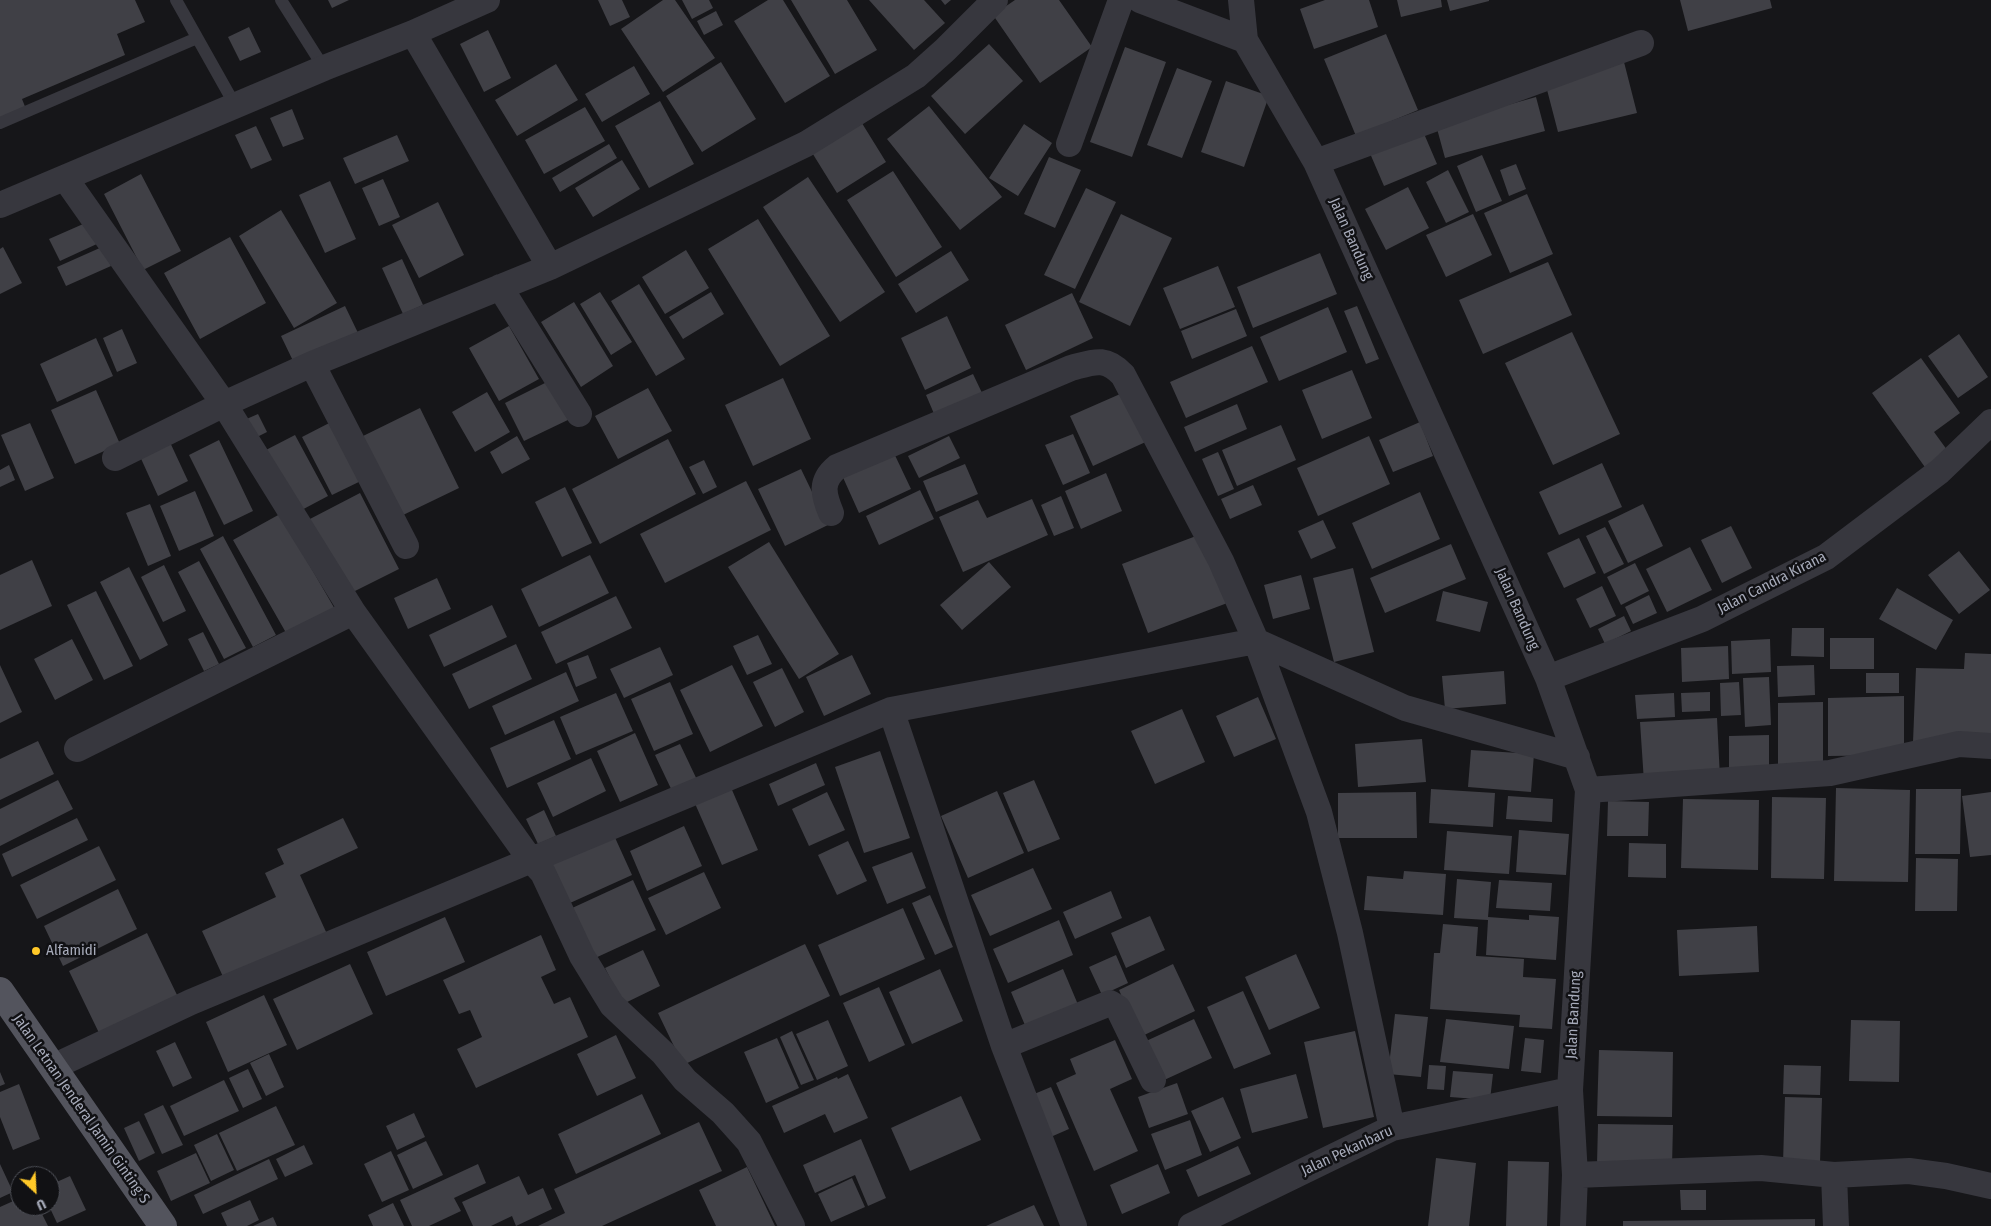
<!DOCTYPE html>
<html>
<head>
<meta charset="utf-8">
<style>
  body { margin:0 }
  #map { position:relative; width:1991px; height:1226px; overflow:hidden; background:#161619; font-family:"Fira Sans Condensed",sans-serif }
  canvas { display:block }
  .north { position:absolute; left:10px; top:1166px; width:50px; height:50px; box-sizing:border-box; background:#111114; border:1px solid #4d4f56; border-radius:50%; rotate:155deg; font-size:14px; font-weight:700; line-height:20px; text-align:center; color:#a7abba }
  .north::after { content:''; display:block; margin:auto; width:18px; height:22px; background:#ffc828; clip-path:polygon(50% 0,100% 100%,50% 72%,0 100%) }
</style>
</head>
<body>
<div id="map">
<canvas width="1991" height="1226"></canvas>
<div class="north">U</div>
</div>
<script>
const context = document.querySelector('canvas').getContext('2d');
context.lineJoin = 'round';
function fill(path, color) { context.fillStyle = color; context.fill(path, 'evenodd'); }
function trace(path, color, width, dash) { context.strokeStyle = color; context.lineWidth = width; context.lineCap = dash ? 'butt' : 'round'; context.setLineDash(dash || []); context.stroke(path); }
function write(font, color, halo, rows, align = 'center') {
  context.font = font + ' "Fira Sans Condensed",sans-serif'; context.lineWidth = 5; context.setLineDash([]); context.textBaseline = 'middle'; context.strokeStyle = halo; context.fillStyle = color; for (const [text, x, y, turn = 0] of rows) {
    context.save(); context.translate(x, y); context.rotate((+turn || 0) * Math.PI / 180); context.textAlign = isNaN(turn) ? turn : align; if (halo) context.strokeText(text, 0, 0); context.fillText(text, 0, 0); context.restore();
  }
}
const building = new Path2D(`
  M0 0H135L145 22 117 34 125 55 22 99 26 109 0 121Z
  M328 0H349L332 8Z
  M598 0H622L630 17 610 26Z
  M663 0H675L715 58 663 92 621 29Z
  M682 0H709L713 8 692 19Z
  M768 0H783L830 76 785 103 734 21Z
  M791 0H847L877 50 835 74Z
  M869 0H924L945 23 914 50Z
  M941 0H951L945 5Z
  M1015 0H1059L1092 47 1040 83 993 15Z
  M1325 0H1369L1378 27 1314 49 1300 9Z
  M1397 0H1441L1442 7 1401 17Z
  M1447 0H1489V1L1450 11Z
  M1680 0H1770L1772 8 1688 31Z
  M716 11 723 25 704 35 697 21Z
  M249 27 261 52 240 61 228 37Z
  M488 30 511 78 484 92 460 44Z
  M1386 34 1418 110 1356 136 1324 59Z
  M989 44 1023 81 965 134 931 96Z
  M1125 47 1166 62 1132 157 1090 142Z
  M721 62 756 119 702 152 666 96Z
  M1624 62 1637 113 1558 132 1545 82Z
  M556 64 578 100 517 136 495 100Z
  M634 66 650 94 602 122 585 94Z
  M1177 68 1212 81 1182 158 1147 145Z
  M1226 81 1269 96 1244 167 1201 152Z
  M1536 97 1545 131 1445 158 1436 125Z
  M660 101 694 164 649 188 615 126Z
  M929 106 1002 197 960 230 887 139Z
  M585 107 605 141 544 174 525 140Z
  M292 109 304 139 283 147 270 118Z
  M860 120 886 162 837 193 811 151Z
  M1024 124 1052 143 1018 196 989 178Z
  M256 126 272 160 251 169 235 135Z
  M1422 129 1437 164 1384 186 1369 151Z
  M397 135 409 161 355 184 343 158Z
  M609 144 617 158 560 192 552 178Z
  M1482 155 1502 201 1476 212 1457 166Z
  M1049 157 1081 170 1055 228 1024 214Z
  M622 160 640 189 593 217 575 188Z
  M1516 164 1526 189 1509 196 1500 170Z
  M1448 170 1469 212 1446 223 1426 182Z
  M893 171 942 247 896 277 847 200Z
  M141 174 181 251 143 270 104 194Z
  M808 177 885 292 840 322 763 207Z
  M383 179 400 217 379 226 362 188Z
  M330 181 356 239 325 253 299 195Z
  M1408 187 1429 228 1386 250 1365 209Z
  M1086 188 1116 202 1075 289 1044 275Z
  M1527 194 1553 254 1510 273 1484 213Z
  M438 202 464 255 419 278 392 225Z
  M281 210 337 303 294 328 239 236Z
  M1121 214 1172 238 1130 326 1079 302Z
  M1473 214 1492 255 1446 277 1426 235Z
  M758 219 830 336 780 366 708 249Z
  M90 221 99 243 60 261 49 239Z
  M230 237 266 303 200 339 164 273Z
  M3 247 22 283 0 294V249Z
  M102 247 111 266 66 286 57 267Z
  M686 250 709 288 665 314 642 277Z
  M951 251 969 280 916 313 898 284Z
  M1320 253 1337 294 1253 328 1237 287Z
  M402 259 423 305 403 314 382 268Z
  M1548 262 1572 315 1483 354 1459 300Z
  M1218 266 1235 307 1180 329 1163 288Z
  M639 284 685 359 656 376 611 301Z
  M600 292 632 342 611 355 580 304Z
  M711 292 724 314 683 339 669 317Z
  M1072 293 1093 338 1026 370 1005 325Z
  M574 302 613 366 581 387 541 322Z
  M345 306 359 335 295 365 281 336Z
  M1357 306 1379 359 1366 364 1344 311Z
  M1328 307 1347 352 1279 381 1260 337Z
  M1236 309 1247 336 1192 359 1181 331Z
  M947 316 971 368 925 390 901 338Z
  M509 326 539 379 499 401 469 348Z
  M122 329 137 363 117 372 103 338Z
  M1572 332 1620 434 1553 465 1505 363Z
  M1959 334 1988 377 1958 398 1928 356Z
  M96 338 113 376 57 402 40 364Z
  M1252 346 1268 382 1186 418 1170 382Z
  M1921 358 1960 413 1934 432 1950 454 1927 470 1872 393Z
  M1352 370 1372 418 1322 439 1302 390Z
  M973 374 983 395 935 416 926 395Z
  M783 378 811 439 753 466 725 405Z
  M553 379 572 418 524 441 505 403Z
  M648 388 672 431 618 459 595 416Z
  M96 390 120 444 75 464 51 410Z
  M1127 391 1150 440 1093 466 1070 416Z
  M487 392 510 432 475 452 452 412Z
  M1237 404 1247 429 1195 452 1184 427Z
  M420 408 459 488 401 516 361 437Z
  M258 414 267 432 251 440 242 421Z
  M337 419 367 478 332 495 302 437Z
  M1420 422 1433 456 1393 472 1379 440Z
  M30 423 54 478 25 491 1 435Z
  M1281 425 1296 460 1237 486 1222 450Z
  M1073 434 1090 473 1063 485 1045 445Z
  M295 435 328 496 296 513 264 451Z
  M517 436 530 459 502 474 490 452Z
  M949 436 960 458 919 478 908 456Z
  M1369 436 1390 484 1318 516 1297 468Z
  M168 438 188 481 158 496 138 452Z
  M668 439 696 494 600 544 572 489Z
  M219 440 253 511 224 525 189 455Z
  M892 449 911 489 859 513 841 473Z
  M1218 452 1234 489 1218 496 1202 459Z
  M704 460 717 487 703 494 689 467Z
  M1602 463 1622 507 1559 535 1539 492Z
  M965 464 978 494 936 512 923 481Z
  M9 465 15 480 0 487V470Z
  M801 469 828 525 785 546 758 489Z
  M1106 473 1122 511 1081 529 1065 491Z
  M746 481 771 530 665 583 640 534Z
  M1253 485 1262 505 1230 519 1221 499Z
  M565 487 592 543 562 557 535 502Z
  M920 490 934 519 879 545 866 516Z
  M195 491 214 536 179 551 160 506Z
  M1420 492 1440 539 1372 569 1352 523Z
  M360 493 399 569 347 595 308 520Z
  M1061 496 1074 528 1054 536 1041 505Z
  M1032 499 1048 535 963 572 939 517 978 500 987 518Z
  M150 504 171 556 148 566 126 513Z
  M1643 504 1663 546 1628 563 1608 521Z
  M280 514 336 611 289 638 233 540Z
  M1323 520 1336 548 1311 559 1298 531Z
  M1731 526 1752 568 1722 583 1701 540Z
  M1605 527 1624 564 1604 574 1586 536Z
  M1204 533 1230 602 1148 633 1122 564Z
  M223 536 276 635 253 647 200 549Z
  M1579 538 1596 573 1564 588 1547 553Z
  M769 542 839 654 799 679 728 567Z
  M1451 544 1466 579 1385 613 1370 578Z
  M1690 547 1712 590 1667 612 1646 569Z
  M1959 551 1990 590 1959 614 1928 575Z
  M590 555 609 593 539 627 521 589Z
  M32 560 52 606 0 630V575Z
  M199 561 246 648 224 659 178 572Z
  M989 562 1011 587 962 630 940 605Z
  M1635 563 1649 591 1621 605 1607 577Z
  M164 565 186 611 163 622 141 577Z
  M129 567 168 645 140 660 100 582Z
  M1353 568 1374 652 1334 662 1313 578Z
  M1301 575 1310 609 1273 619 1264 585Z
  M437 578 451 609 408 629 394 598Z
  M1602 586 1616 616 1590 628 1576 599Z
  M1897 588 1953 620 1936 650 1879 619Z
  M96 591 133 666 104 680 67 605Z
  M1443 591 1488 602 1480 632 1436 621Z
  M1649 595 1657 613 1633 624 1625 607Z
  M616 596 632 628 556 664 541 632Z
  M492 605 507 637 444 667 429 635Z
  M1624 616 1631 631 1605 644 1598 629Z
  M1792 628H1824V657L1791 656Z
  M203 632 219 664 204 671 188 639Z
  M758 635 772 664 747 675 733 646Z
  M1830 638H1874V669H1830Z
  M72 639 93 680 55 700 34 659Z
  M1770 639 1771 672 1732 674 1731 641Z
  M516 644 532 679 469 709 452 674Z
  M1728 646 1729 679 1682 682 1681 648Z
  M660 647 673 675 624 698 610 669Z
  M1965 653 1991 654V745L1913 742 1916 668 1964 669Z
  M588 655 597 678 576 687 567 663Z
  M852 655 871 694 824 716 806 677Z
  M0 665 22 712 0 723Z
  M732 665 763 726 710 752 680 690Z
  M1814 665 1815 695 1778 697 1777 666Z
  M782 668 804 712 775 727 753 682Z
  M1504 671 1506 704 1445 709 1442 676Z
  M566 672 579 701 505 735 492 706Z
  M1866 673H1899V693H1866Z
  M1769 677 1771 725 1745 727 1743 678Z
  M670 682 693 734 654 751 631 699Z
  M1739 682 1741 715 1721 716 1720 683Z
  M1710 692V711L1682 712 1681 693Z
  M616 693 633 731 576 755 560 717Z
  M1674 693 1675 717 1637 719 1635 695Z
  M1904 696V755L1828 756V698Z
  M1258 697 1276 739 1234 757 1216 716Z
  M1823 702V766L1778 767V703Z
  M1182 709 1205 762 1155 784 1131 731Z
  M1717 718 1720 778 1644 782 1640 722Z
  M554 720 571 759 507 788 490 748Z
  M635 733 658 785 620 802 597 751Z
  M1769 735V770L1729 771V736Z
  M1422 739 1426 782 1358 787 1355 744Z
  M38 741 54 774 0 800V759Z
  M680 744 699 784 674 795 655 755Z
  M1471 750 1534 754 1531 792 1468 787Z
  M880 751 910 838 864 853 835 767Z
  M591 758 606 791 553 817 537 783Z
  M816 763 825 785 778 806 769 784Z
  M58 780 73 809 0 846V809Z
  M1034 780 1060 839 1028 852 1003 793Z
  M729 783 758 850 722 865 693 799Z
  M1836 788 1910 790 1908 882 1834 881Z
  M1431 789 1495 793 1493 827 1429 823Z
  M1916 789H1961L1960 854H1915Z
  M997 791 1024 853 968 878 941 816Z
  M827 792 845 830 809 846 792 809Z
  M1416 792 1417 838H1338V793Z
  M1991 792V855L1970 857 1962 796Z
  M1508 796 1553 799 1552 822 1506 819Z
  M1772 797 1826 798 1824 879 1771 878Z
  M1683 799 1759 800 1758 870 1681 868Z
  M1608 801 1649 802 1648 836H1607Z
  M544 810 556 836 538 844 526 819Z
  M77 818 88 840 12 877 2 854Z
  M343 818 358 848 300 875 327 934 225 981 202 931 276 897 265 873 284 864 277 849Z
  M684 826 702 866 647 891 630 851Z
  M1519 830 1569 834 1566 875 1516 872Z
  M612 831 632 875 570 903 550 859Z
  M1447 831 1512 836 1509 874 1444 870Z
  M848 841 867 881 837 895 818 855Z
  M1629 843 1666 844V878L1628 877Z
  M99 846 116 880 37 919 20 885Z
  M912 852 926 888 887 904 872 867Z
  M1916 858 1958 859 1957 911H1915Z
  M1033 868 1052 909 990 936 971 895Z
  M1404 871 1446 874 1443 915 1364 910 1367 876 1403 879Z
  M704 872 721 908 666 935 648 898Z
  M1457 879 1491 882 1488 917 1529 920V915L1559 917 1556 960 1486 955 1488 920 1454 918Z
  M633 880 656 930 593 959 570 909Z
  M1499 880 1552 883 1550 911 1496 908Z
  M118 889 137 929 63 966 44 926Z
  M1111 891 1122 918 1075 939 1063 912Z
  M930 895 953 947 935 955 912 903Z
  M903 908 925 959 840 996 818 945Z
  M1150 916 1165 950 1126 968 1111 933Z
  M445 917 465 962 386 996 367 952Z
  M1059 920 1073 955 1008 983 993 949Z
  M1443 924 1478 927 1476 956 1524 959 1523 977 1556 979 1552 1029 1519 1027 1520 1015 1430 1009 1434 953H1440Z
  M1757 926 1759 972 1679 976 1677 930Z
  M147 933 178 997 100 1035 69 971Z
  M541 935 556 970 541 977 554 1004 570 997 588 1037 476 1088 457 1049 482 1037 470 1010 459 1014 443 980Z
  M805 944 830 996 683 1065 658 1013Z
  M643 950 660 986 623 1004 605 968Z
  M1296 954 1320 1008 1269 1030 1245 977Z
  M1116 955 1128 983 1102 995 1089 967Z
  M350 964 373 1014 297 1050 273 999Z
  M1173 964 1195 1011 1140 1037 1119 990Z
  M940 969 963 1021 912 1044 889 992Z
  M1063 969 1079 1007 1027 1030 1011 992Z
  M879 987 905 1045 869 1062 843 1003Z
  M1243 991 1271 1054 1234 1069 1207 1007Z
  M264 995 287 1045 228 1072 206 1022Z
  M1395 1014 1428 1017 1421 1077 1388 1074Z
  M1194 1019 1212 1058 1162 1081 1144 1042Z
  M1446 1019 1514 1026 1509 1069 1440 1062Z
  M828 1020 848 1066 817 1080 796 1034Z
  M1851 1020 1900 1021 1899 1082 1849 1081Z
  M792 1031 814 1080 801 1085 780 1037Z
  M1355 1031 1374 1117 1323 1128 1304 1042Z
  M616 1035 636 1078 597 1096 577 1054Z
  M777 1038 799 1088 766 1103 744 1052Z
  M1525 1038 1544 1040 1541 1073 1521 1071Z
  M1115 1040 1132 1079 1110 1089 1138 1151 1094 1171 1056 1083 1076 1074 1070 1059Z
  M175 1042 192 1078 173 1087 156 1051Z
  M1599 1050 1673 1052 1672 1117 1597 1116Z
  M269 1054 284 1087 266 1096 250 1063Z
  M1429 1065 1446 1066 1444 1090 1427 1089Z
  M1784 1065 1821 1066 1820 1095 1783 1094Z
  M248 1069 262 1099 243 1108 229 1078Z
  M1453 1071 1493 1074 1490 1100 1450 1097Z
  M0 1072 5 1084 0 1086Z
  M848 1074 868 1118 834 1133 825 1114 784 1133 772 1106 837 1077 838 1079Z
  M1296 1074 1308 1118 1252 1133 1240 1089Z
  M224 1080 239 1111 184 1136 170 1106Z
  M1177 1083 1188 1114 1149 1128 1138 1097Z
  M19 1084 40 1139 13 1150 0 1117V1092Z
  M1051 1087 1069 1129 1046 1139 1027 1097Z
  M642 1094 661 1134 576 1174 558 1134Z
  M961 1096 981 1140 910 1171 891 1128Z
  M1223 1097 1241 1138 1210 1152 1191 1111Z
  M1785 1097 1822 1098 1820 1163H1783Z
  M163 1105 183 1145 162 1154 144 1114Z
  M276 1106 295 1145 237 1171 219 1133Z
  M414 1113 425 1137 397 1150 386 1126Z
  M1190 1120 1202 1155 1165 1170 1151 1134Z
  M139 1121 155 1153 139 1161 124 1128Z
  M699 1122 722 1171 602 1226H538L565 1213 554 1189Z
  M1598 1124 1673 1125 1672 1166 1597 1164Z
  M217 1134 234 1170 211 1181 194 1145Z
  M861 1139 886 1198 868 1206 855 1175 815 1193 803 1165Z
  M426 1141 443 1175 413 1189 397 1155Z
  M304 1145 313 1164 285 1177 276 1159Z
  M1238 1146 1251 1174 1198 1197 1186 1170Z
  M391 1151 409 1190 382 1202 364 1164Z
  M196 1153 210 1183 171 1201 157 1171Z
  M1436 1158 1476 1163 1469 1226H1428Z
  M269 1159 278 1179 203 1214 194 1195Z
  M1508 1161 1549 1162 1547 1226H1506Z
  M0 1164 13 1192 0 1198Z
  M478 1164 486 1183 454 1198 461 1211 429 1226H412L400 1200Z
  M1158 1164 1170 1193 1122 1214 1110 1185Z
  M747 1167 775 1226H716L699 1190Z
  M70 1176 86 1210 57 1223 49 1206 50 1185Z
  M519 1176 528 1195 543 1188 552 1209 516 1226 512 1216 491 1226H473L462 1202Z
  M852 1178 865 1207 831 1222 818 1194Z
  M1680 1190H1706V1210H1681Z
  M20 1198V1206H38L48 1226H0V1207Z
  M250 1200 259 1220 247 1226H227L221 1213Z
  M393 1203 404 1226H373L368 1215Z
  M1034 1205 1044 1226H986Z
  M273 1217 277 1226H253Z
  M1815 1219V1226H1623V1221Z`);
const service = new Path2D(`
  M176 0 235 105
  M281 0 324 68
  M0 123 197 38`);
const minor = new Path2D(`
  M1140 0 1245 40
  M1241 0 1245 40 1316 162 1548 678 1588 790 1570 1090 1575 1175 1573 1226
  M413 33 550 267
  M1069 144 1121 0
  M1316 162 1641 43
  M65 178 224 404 353 612 530 859 543 873 582 956 612 1005 663 1053 685 1080 723 1113 749 1142 792 1226
  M0 205 324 68 413 33 487 0
  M500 287 579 414
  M312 364 406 546
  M115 458 224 404 312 364 550 267 806 144 916 76 945 50 995 0
  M831 513C823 494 820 481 837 467L1071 368C1094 362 1105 356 1123 375L1221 561 1256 641 1319 812 1350 933 1392 1128
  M1548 678 1702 619 1826 557 1940 471 1991 422
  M891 710 1004 1046 1074 1226
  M77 749 353 612
  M1588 790 1830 773 1959 744 1991 746
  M1004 1046 1110 1003 1118 1008 1153 1080
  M53 1067 191 1002 891 710 1256 641 1405 708 1577 757
  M1575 1175 1761 1168 1834 1175 1909 1171 1946 1176 1991 1186
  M1834 1175 1836 1226
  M1191 1226 1392 1128 1570 1090`);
const primary = new Path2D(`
  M0 991 163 1226`);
const markers = [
  [36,951,5,"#ffc828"]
];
const streetNames = [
  ["Jalan Bandung",1351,239,66],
  ["Jalan Candra Kirana",1772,583,-27],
  ["Jalan Bandung",1517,609,66],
  ["Jalan Bandung",1574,1015,-87],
  ["Jalan Letnan Jenderal Jamin Ginting S",81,1109,55],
  ["Jalan Pekanbaru",1347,1151,-25]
];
const poiNames = [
  ["Alfamidi",46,951]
];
fill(building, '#404046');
trace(service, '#37373e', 12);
trace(minor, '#37373e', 26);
trace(primary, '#53545d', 28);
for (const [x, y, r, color] of markers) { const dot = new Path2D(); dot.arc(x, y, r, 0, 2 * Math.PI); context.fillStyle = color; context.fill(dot); trace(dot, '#111114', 2); }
write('15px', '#a7abba', '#111114', streetNames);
write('15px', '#a7abba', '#111114', poiNames, 'left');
</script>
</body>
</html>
